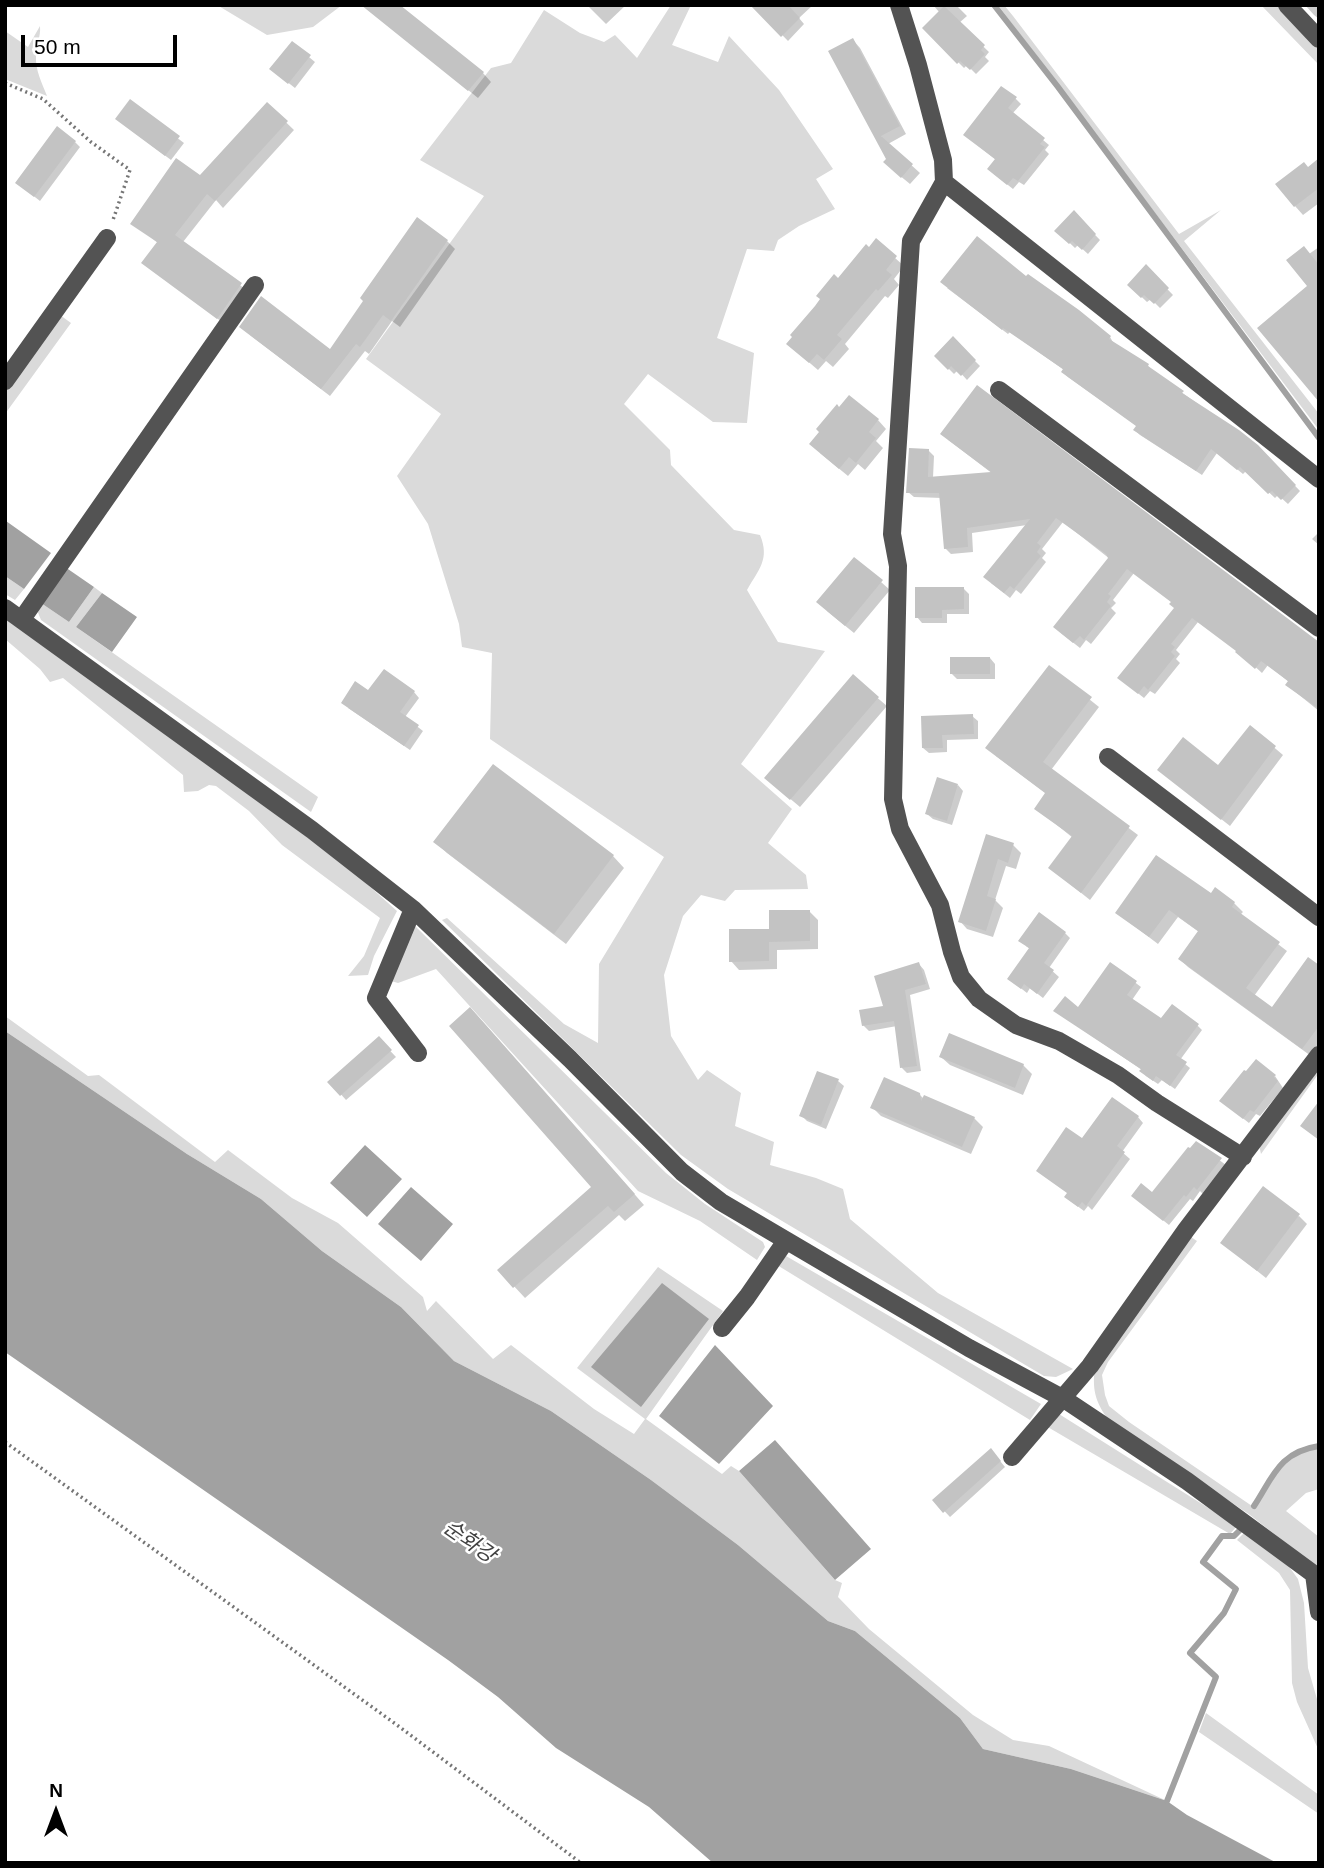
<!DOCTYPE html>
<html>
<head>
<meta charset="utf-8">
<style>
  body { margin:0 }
  #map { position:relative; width:1324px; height:1868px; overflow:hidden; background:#fff; font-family:Arial,sans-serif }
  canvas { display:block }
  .frame { position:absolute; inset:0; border:7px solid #000; pointer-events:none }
  .north { position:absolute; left:21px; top:1777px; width:70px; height:70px; -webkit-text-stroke:5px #fff; paint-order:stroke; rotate:0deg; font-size:19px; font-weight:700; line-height:28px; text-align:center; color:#000 }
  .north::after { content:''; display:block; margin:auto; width:24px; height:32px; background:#000; clip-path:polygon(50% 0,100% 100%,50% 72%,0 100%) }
  .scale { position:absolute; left:21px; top:35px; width:156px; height:32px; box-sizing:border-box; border:4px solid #000; border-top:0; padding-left:9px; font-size:21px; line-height:24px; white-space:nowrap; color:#000; -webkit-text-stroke:5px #fff; paint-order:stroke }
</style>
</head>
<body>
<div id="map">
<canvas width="1324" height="1868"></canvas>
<div class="frame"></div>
<div class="north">N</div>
<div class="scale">50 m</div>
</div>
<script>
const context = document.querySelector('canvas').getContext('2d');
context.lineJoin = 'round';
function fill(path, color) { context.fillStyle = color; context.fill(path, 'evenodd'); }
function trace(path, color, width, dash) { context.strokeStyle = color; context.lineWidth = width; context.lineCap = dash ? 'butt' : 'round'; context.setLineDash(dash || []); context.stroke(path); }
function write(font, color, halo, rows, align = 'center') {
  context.font = font + ' Arial,"Noto Sans KR",sans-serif'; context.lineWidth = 5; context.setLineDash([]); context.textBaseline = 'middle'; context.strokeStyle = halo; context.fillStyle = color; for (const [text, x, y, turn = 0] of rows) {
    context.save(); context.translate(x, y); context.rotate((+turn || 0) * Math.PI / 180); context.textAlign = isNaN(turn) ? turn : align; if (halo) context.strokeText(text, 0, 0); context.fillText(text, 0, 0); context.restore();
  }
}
const green = new Path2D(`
  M217 5H342L313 27 267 35Z
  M671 5H691L672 45 718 62 729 36 779 90 833 169 816 179 835 209 799 226 778 240 774 251 747 249 717 338 754 353 747 423 713 422 648 374 624 404 670 450 671 465 734 530 760 535C770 559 759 569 747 590L778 642 825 651 741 764 792 809 768 843 806 875 808 889 735 890 725 901 701 895 683 916 664 975 671 1036 698 1080 707 1070 741 1093 735 1126 774 1142 770 1165 816 1178 843 1189 850 1219 938 1293 1073 1369 1056 1377 1044 1376 728 1189 681 1155 442 920 447 918 564 1024 598 1043 599 964 664 857 490 739 492 653 462 647 459 624 428 524 397 476 441 414 366 359 484 196 420 160 491 68 511 63 544 10 580 33 604 42 615 35 637 58Z
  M998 5H1004L1013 16 1179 234 1221 210 1184 241 1319 414V430Z
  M1261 5H1279L1319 45V65Z
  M40 26C41 37 36 45 36 55 35 70 42 83 47 96L5 79V31L28 47Z
  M60 315 71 323 5 414V391Z
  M5 576 24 589 15 600 5 594Z
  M94 587 102 593 76 627 318 797 311 812 41 620 37 610 41 603 69 622Z
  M5 617 348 867 397 911 374 956 368 975 348 976 364 956 380 918 282 845 249 811 216 786 209 785 198 791 184 792 183 775 63 678 50 682 40 669 5 639Z
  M414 925 666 1173 705 1204 763 1242 765 1247 757 1260 700 1221 638 1191 436 969 398 983 391 981Z
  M5 1016 88 1076 99 1075 215 1162 228 1150 292 1198 338 1223 423 1297 427 1311 436 1301 493 1359 511 1345 594 1409 634 1434 645 1419 577 1368 658 1267 723 1311 646 1419 722 1474 731 1466 739 1471 835 1580 842 1583 838 1597 869 1629 973 1715 1013 1740 1049 1746 1167 1801 1071 1769 983 1749 960 1718 855 1631 828 1621 738 1545 651 1480 551 1411 454 1361 401 1307 322 1251 261 1199 187 1154 5 1031Z
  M1319 1063V1073L1261 1154 1259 1145Z
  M1191 1237 1197 1241 1108 1362 1102 1375 1105 1395 1109 1406 1129 1422 1252 1506 1253 1508C1279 1483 1270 1455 1319 1448V1489L1306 1493 1286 1511 1319 1537V1569L1250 1515 1107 1418C1095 1401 1092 1388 1095 1367Z
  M786 1256 1041 1404 1030 1420 777 1265Z
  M1059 1414 1237 1526 1230 1534 1046 1426Z
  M1245 1532 1285 1561 1298 1579 1304 1603 1308 1668 1319 1706V1751L1297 1702 1292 1683 1290 1590 1279 1573 1237 1540Z
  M1206 1713 1319 1795V1814L1199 1732Z`);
const water = new Path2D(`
  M6 521 51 553 24 589 5 576Z
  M65 567 94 587 69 622 41 603Z
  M102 593 137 617 112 652 76 627Z
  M5 1031 187 1154 261 1199 322 1251 401 1307 454 1361 551 1411 651 1480 738 1545 828 1621 855 1631 960 1718 983 1749 1071 1769 1167 1801 1187 1815 1277 1863H713L649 1807 556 1748 498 1697 448 1660 5 1352Z
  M365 1145 402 1179 367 1217 330 1183Z
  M411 1187 453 1224 421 1261 378 1224Z
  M662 1283 709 1319 641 1407 591 1367Z
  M715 1345 773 1406 719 1464 659 1416Z
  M775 1440 871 1549 835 1580 739 1471Z`);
const shadow = new Path2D(`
  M587 5H626L606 24Z
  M753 5H813L799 18 804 24 788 41Z
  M933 5H956L967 16 959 23 989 52 985 57 989 61 976 74 967 65 964 68 924 28 940 13Z
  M1305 5H1319V19L1314 15Z
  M369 10 483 73 491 82 478 98Z
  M853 40 860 48 906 134 888 144 920 173 910 184 893 170 888 160Z
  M292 43 315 62 295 88 277 74Z
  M1015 98 1021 104 1012 114 1049 145 1045 150 1049 154 1024 185 1019 182 1013 189 994 174 996 160 971 140Z
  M130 102 184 143 171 160 123 124Z
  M267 104 294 130 223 208 216 200 183 242 249 292 226 325 143 263 158 243 133 223 201 177Z
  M75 142 80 147 40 201 17 183Z
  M1319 161V203L1303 215 1295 206 1308 169Z
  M1074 213 1100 240 1088 254 1078 245 1075 248 1057 231Z
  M447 241 455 249 400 327 392 321 369 354 365 351 330 396 250 335 330 351Z
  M876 241 904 266 894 279 899 285 888 298 885 296 845 344 849 349 833 367 826 361 818 370 797 352 838 280Z
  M1319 247V399L1309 254Z
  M1146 267 1173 295 1160 308 1151 299 1147 302 1129 285Z
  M1027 278 1110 337 1114 344 1148 366 1153 372 1257 446 1300 491 1288 504 1278 495 1275 498 1246 471 1243 474 1217 453 1202 475 1140 435 1135 430 1137 426 1068 377 1063 372 1064 370 1010 332 1008 334 947 288Z
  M953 339 980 366 967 380 958 370 954 374 936 356Z
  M878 420 886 429 876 441 883 448 865 470 858 464 848 476 820 453Z
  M947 439 1319 642V711L1293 690 1289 682 1268 665 1262 673 1238 651 1198 622 1176 650 1180 654 1176 659 1180 663 1155 694 1150 691 1144 698 1125 683 1175 608 1173 603 1134 573 1113 600 1116 603 1111 608 1116 613 1091 644 1086 640 1080 648 1061 633 1110 559 1063 522 1042 549 1046 553 1042 558 1046 562 1021 594 1016 590 1010 598 991 583 1027 525 972 533 973 552 951 554 945 548 942 498 914 497 908 492 928 450 934 456 933 478 993 474Z
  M1319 532V545L1312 539Z
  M881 582 890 590 854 633 827 611Z
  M964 589 969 594V614H947V623H922L917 617Z
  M990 658 995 664V679H957L951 673Z
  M1049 667 1099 707 1051 770 1138 835 1090 900 1050 868 1073 838 1036 808 1047 794 996 756Z
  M853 677 887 706 800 807 775 786Z
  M368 692H414L419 698 405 717 423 731 410 750 348 708Z
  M972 716 978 721V739L947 740V752L929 753 923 748 922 718Z
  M1250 727 1283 755 1230 826 1159 770 1218 767Z
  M958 785 963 791 952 825 933 819 927 814Z
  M987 836 1013 845 1021 853 1016 869 1006 866 995 900 1003 908 993 937 967 929 960 921Z
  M436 842 613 856 624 868 566 944 447 853Z
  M1211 896 1234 903 1243 912 1240 915 1287 951 1254 996 1272 1009 1319 967V1046L1311 1056 1188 967 1180 959 1199 932 1178 917 1158 944 1117 913Z
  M809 911 818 920V949L777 950V969L739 970 731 961 771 930Z
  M1065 933 1070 938 1049 968 1059 977 1043 998 1030 988 1027 993 1009 979 1030 949 1026 946Z
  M919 964 924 970 930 989 910 995 921 1071 907 1073 902 1068 897 1026 869 1031 863 1025 885 1007Z
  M1111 964 1141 987 1132 1000 1162 1021 1197 1025 1202 1030 1180 1060 1190 1068 1175 1089 1162 1080 1158 1084 1146 1076 1142 1070 1055 1011 1078 1009Z
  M481 1020 644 1205 625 1221 619 1215 525 1298 499 1270 594 1187Z
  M379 1039 396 1057 346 1100 330 1082Z
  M941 1057 1023 1065 1032 1074 1023 1095 950 1065Z
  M1275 1076 1283 1088 1260 1116 1256 1114 1249 1123 1227 1106Z
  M838 1081 844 1086 826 1129 807 1121 801 1115Z
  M919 1094 924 1099 974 1118 983 1127 971 1154 881 1116 872 1107Z
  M1138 1117 1143 1123 1122 1152 1130 1159 1092 1210 1088 1206 1084 1211 1072 1202 1082 1140Z
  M1196 1143 1226 1165 1203 1194 1200 1191 1193 1201 1190 1199 1169 1225 1139 1201 1153 1194Z
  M1299 1216 1307 1224 1266 1278 1222 1243Z
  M996 1456 1005 1467 950 1517 934 1500Z`);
const stream = new Path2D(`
  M994 5 1058 87 1319 438
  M1254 1506C1273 1477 1279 1452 1319 1446
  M1167 1801 1216 1677 1190 1653 1224 1613 1236 1589 1203 1562 1222 1536H1234L1241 1529`);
const building = new Path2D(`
  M361 5H400L484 72 468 91Z
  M750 5H788L800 18 781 37Z
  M944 6 985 45 981 50 985 54 970 70 960 61 957 64 922 28Z
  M853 38 900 126 881 136 913 164 901 178 883 162 886 159 828 51Z
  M292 41 311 55 288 84 269 69Z
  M1001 86 1017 97 1008 108 1045 138 1040 144 1045 147 1018 181 1013 178 1007 185 987 169 995 159 963 135Z
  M130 99 180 136 165 156 115 119Z
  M267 102 288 121 215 201 207 194 175 235 242 283 217 319 141 263 157 242 130 224 176 158 200 175Z
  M57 126 76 141 34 197 15 183Z
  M1319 158V188L1294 207 1275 184 1304 162 1308 167Z
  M1074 210 1096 234 1082 250 1072 241 1069 244 1054 231Z
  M417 217 448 240 391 321 383 315 360 347 356 344 321 389 239 327 261 296 330 349 363 301 360 298Z
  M977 236 1026 276 1028 274 1079 310 1111 336 1109 339 1149 364 1148 366 1184 391 1182 393 1239 430 1258 445 1296 485 1281 500 1272 491 1268 494 1240 467 1237 470 1211 449 1196 471 1133 430 1136 426 1061 372 1063 369 1003 328 1002 330 940 282Z
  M876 238 897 256 886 270 892 275 878 291 876 289 837 335 842 339 824 360 817 354 809 363 786 344 792 337 790 335 815 306 820 299 816 296 834 274 838 278 866 244 869 247Z
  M1304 246 1319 265V402L1257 328 1307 286 1286 260Z
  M1146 264 1169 288 1154 304 1144 295 1141 298 1127 285Z
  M953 336 976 360 961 376 951 366 948 370 934 356Z
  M977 385 1319 642V709L1285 685 1288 681 1261 661 1255 669 1235 652 1236 651 1192 618 1171 644 1175 647 1171 652 1175 656 1148 690 1144 686 1138 694 1117 678 1174 608 1169 604 1171 602 1127 569 1108 594 1111 596 1107 602 1111 606 1084 640 1080 636 1073 643 1053 627 1108 558 1106 554 1056 518 1037 543 1041 546 1037 552 1041 556 1014 589 1010 586 1004 593 983 577 1030 519 967 528 968 547 944 549 939 493H906L909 448 929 449 928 477 991 472 940 434Z
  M849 395 879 419 869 432 876 438 856 463 849 457 839 469 809 444 819 432 816 429 837 404 839 407Z
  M854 557 883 580 845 626 816 602Z
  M915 587H964V609L942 610V618H915Z
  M950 657H990V674H950Z
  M1049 665 1092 697 1043 762 1130 826 1081 893 1048 868 1072 836 1034 809 1045 793 985 748Z
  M384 669 415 691 400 712 419 725 404 746 341 703 355 681 368 690Z
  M853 674 879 697 790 800 764 778Z
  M973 714 974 734 942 735 943 748H922L921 716Z
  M1250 725 1276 746 1221 820 1157 770 1183 737 1218 765Z
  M493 764 614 855 554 934 433 842Z
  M937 777 958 784 947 821 925 814Z
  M986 834 1014 843 1008 863 998 859 987 896 996 899 986 931 958 922Z
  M1156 855 1211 893 1215 887 1235 902 1232 907 1280 942 1246 988 1272 1007 1308 957 1319 965V1026L1302 1049 1178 959 1198 931 1169 910 1149 937 1115 913Z
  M769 910H810V941L769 942V961L729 962V929H769Z
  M1039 912 1066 932 1044 963 1054 970 1037 994 1024 984 1021 989 1007 979 1029 948 1018 941Z
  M919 962 926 984 905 990 917 1066 900 1068 894 1021 862 1026 859 1010 883 1006 874 976Z
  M1110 962 1137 981 1127 995 1161 1018 1172 1004 1199 1024 1176 1055 1187 1062 1170 1086 1156 1076 1153 1081 1139 1071 1141 1069 1053 1011 1065 996 1078 1007Z
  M470 1007 635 1194 614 1212 608 1206 513 1288 497 1270 591 1187 449 1026Z
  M949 1033 1024 1064 1015 1088 939 1057Z
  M379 1036 392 1050 340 1096 327 1082Z
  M1256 1059 1276 1075 1274 1077 1278 1081 1254 1112 1250 1110 1243 1119 1219 1101 1244 1070 1246 1071Z
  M817 1071 839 1079 821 1125 799 1116Z
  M884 1077 920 1093 921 1101 924 1095 975 1117 962 1147 870 1108Z
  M1112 1097 1139 1116 1117 1146 1125 1152 1086 1206 1082 1202 1078 1207 1064 1197 1067 1193 1036 1171 1066 1127 1082 1138Z
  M1319 1101V1140L1300 1126Z
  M1196 1141 1222 1158 1197 1190 1194 1187 1186 1197 1184 1195 1163 1221 1131 1196 1141 1183 1152 1192 1188 1147 1190 1148Z
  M1263 1186 1300 1214 1257 1271 1220 1243Z
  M991 1448 1001 1461 943 1513 932 1500Z`);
const path = new Path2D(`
  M5 83 43 99 91 142 130 170 113 220
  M5 1442 397 1725 581 1863`);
const minor = new Path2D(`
  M899 5 918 65 943 160 944 182 911 241 892 534 898 566 893 799 900 829 940 905 952 952 961 977 979 999 1016 1025 1059 1041 1118 1075 1157 1103 1243 1157
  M1287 5 1319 39
  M944 182 1319 479
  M5 381 107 238
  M999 390 1319 628
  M5 608 312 830 413 909 570 1059 682 1172 721 1202 969 1348 1064 1399 1187 1481 1319 1578
  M22 619 255 285
  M1108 757 1319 917
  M413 909 376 998 418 1053
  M722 1328 747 1297 785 1242
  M1012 1457 1090 1366 1186 1230 1319 1055
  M1314 1574 1319 1612`);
const waterNames = [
  ["순화강",469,1542,35]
];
fill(green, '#dadada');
fill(water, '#a1a1a1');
fill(shadow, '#0003');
trace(stream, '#a1a1a1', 6);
fill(building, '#c3c3c3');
trace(path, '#757575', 3.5, [2, 3.5]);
trace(minor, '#535353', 18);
write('italic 21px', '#424242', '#fff', waterNames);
</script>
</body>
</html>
